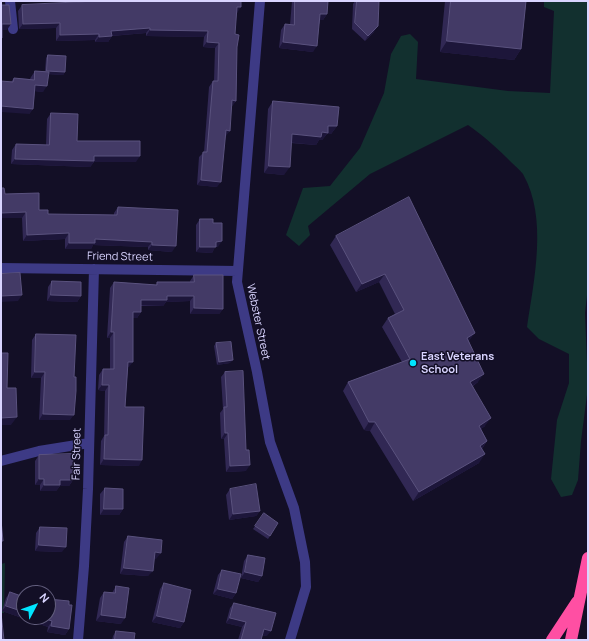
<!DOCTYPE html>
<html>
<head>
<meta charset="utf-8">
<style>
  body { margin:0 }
  #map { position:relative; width:589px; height:641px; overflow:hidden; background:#130f26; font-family:Manrope,sans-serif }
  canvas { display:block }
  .frame { position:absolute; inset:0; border:2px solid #d9d4ff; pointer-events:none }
  .north { position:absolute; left:16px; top:585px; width:40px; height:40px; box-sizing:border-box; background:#130f26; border:1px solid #625e7d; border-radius:50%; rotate:49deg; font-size:11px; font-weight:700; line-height:16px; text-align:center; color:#d9d4ff }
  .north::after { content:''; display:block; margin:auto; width:14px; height:18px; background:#00e5ff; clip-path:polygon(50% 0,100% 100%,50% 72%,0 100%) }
</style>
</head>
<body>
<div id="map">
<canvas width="589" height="641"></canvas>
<div class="frame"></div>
<div class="north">N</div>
</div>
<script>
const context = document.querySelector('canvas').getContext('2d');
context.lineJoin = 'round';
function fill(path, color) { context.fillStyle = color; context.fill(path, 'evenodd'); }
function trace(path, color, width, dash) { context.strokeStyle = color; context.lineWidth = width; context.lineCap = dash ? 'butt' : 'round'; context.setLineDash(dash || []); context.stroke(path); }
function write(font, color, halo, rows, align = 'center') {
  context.font = font + ' Manrope,sans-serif'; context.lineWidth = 3; context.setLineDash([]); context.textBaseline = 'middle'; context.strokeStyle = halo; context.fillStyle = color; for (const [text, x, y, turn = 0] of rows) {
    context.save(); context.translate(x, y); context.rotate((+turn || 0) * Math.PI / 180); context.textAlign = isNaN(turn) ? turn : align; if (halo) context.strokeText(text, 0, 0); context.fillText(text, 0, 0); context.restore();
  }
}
const green = new Path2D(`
  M544 1H588V287L585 313 588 387 581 441 578 480 572 495 561 497 551 479 557 420 569 383V354L539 339 527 327C534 280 548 218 523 174 520 170 516 167 512 163 498 149 485 137 468 125L370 174 308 226 310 235 299 246 286 235 303 188 330 186 360 148 384 93 391 54 401 36 410 34 418 42 416 79 508 91 550 93 554 11 544 7Z
  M5 563 4 613H1V564Z`);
const street = new Path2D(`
  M10 1 13 29
  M260 1 237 282 257 372 270 442 294 508 305 562 306 587 290 640
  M1 268 238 271
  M1 461 39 451 89 443
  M78 640 84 566 88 489 94 269`);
const highway = new Path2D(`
  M552 640 577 602
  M571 640 588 558`);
const wall = new Path2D(`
  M96 1H241L237 13H236L235 34 237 47 236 101 232 106 226 136H225L217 187 197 185 199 157 204 152 209 87 213 81H214L215 48 203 47 204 37 146 36V33L112 36 108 42H95V40L56 41V28L19 29 18 11 22 5 96 2Z
  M292 1H328L327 14 323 20H320L313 52 279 48 281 30 285 24 290 25Z
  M355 1H379L374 32 365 41 352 29 353 4Z
  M445 1H526L521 49 514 60 440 52Z
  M48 55 65 72 63 75 48 74 43 92 35 91 33 109 29 114 11 82 14 78 30 79 31 77 35 71H45L46 58Z
  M273 101 337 126 331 134H327L322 140H319L316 145 291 143 284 175 264 173 268 109Z
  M51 113 77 141 136 162H94L90 167 11 164 12 150 16 144 46 145 47 119Z
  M1 188 5 194 48 214 114 215V213L118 207 172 252 148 250V247L93 245 91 249H65V239L23 241 22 218H1Z
  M409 197 469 341 478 382 473 386 485 426 481 429 487 441 482 449 479 463 413 501 370 431 364 430 343 391 348 382 402 362 382 327 388 318 395 314 379 282 356 292 330 245 336 236Z
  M200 219 213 223 218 247H215L212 253 196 252V225Z
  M194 275 223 309 219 314H190V301L166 302 163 306H141V312L137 318H133L129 367H128L125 407 139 466 100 465 101 441 104 436 105 391 98 390 99 375 103 369H110V338H107L110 288 114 282 156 285 157 282H190V281Z
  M52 281 81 296 77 302 47 301 48 287Z
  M36 334 70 420H39L41 378H31L32 340Z
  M216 343 230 363 217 365 214 346Z
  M225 372 246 471 226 472 224 439H221L220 413 223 409 221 377Z
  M39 455 73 480 69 486H60L56 491H40V485H35V461Z
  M105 488 123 509 119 515H100V494Z
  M230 489 260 511 256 516 229 520 226 495Z
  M264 513 270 536 268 539 253 529Z
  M40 527 62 552 35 551 36 533Z
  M128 536 156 559 154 558 148 576 120 574 124 542Z
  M248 555 262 576 258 582 241 578 244 561Z
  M222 570 236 593 232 599 213 594 218 575Z
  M164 583 184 622 180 628 152 622 160 589Z
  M116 586 121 624 96 621 100 598 104 592 112 593Z
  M10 592 24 597 69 605V629L65 635 47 632 48 627 2 611 6 598Z
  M234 603 267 636 262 635 261 640H238L242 627 226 623 230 608Z
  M116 631 134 640H112L113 636Z`);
const shadedWall = new Path2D(`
  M237 7H241L237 13H233Z
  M320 14H327L323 20H316Z
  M60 23 56 28 19 29 23 24Z
  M2 24H11L7 30H1Z
  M378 26 374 32 365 41 368 36Z
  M150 28 146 33 109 36H112L108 42H95L99 37 111 31Z
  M150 30 208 31 204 37 146 36Z
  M99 34 95 40 56 41 60 35Z
  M447 41 521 49 514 60 440 52Z
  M207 42 219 43 215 48 203 47Z
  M283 42 317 46 313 52 279 48Z
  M47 71 65 72 63 75 45 74Z
  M35 85 47 86 43 92 31 91Z
  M232 100 236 101 232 106Z
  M1 106 33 109 29 114 1 112Z
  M328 126H337L331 134H327L322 140H319L316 145 286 142 292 134 322 132Z
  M226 130 230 131 226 136H222Z
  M94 156H140L136 162H94L90 167 11 164 15 159Z
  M269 166 290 167 284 175 264 173Z
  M201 180 221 182 217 187 197 185Z
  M26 212 22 218H1V213Z
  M69 233 65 239 23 241 27 235Z
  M95 239 152 242 148 247 93 245 91 249H65L69 243Z
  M222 241 218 247H215L212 253 196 252 200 247 216 242Z
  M152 245 176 246 172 252 148 250Z
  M385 274 379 282 356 292 362 284Z
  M22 295 18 301 1 302V296Z
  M51 295 81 296 77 302 47 301Z
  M167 296H194L190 301 166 302 163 306 137 305 141 300Z
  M194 308 223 309 219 314H190Z
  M133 312H141L137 318H129Z
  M111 332H114L110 338H107Z
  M475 333 469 341 461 346 467 338Z
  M233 360 230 363 217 365 219 362Z
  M128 362H133L129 367H124Z
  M35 372H45L41 378H31Z
  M484 374 478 382 465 391 470 382Z
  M102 385H109L105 391 98 390Z
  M43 414 74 415 70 420H39Z
  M17 417 11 425H1V418Z
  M491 418 485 426 473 435 479 426Z
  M369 422H375L370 431 364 430Z
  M225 433H228L224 439H221Z
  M487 441 481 450 480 446Z
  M485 454 479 463 413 501 419 492Z
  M104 459 142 460 139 466 100 465Z
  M250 465 246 471 226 472 230 466Z
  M39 479H44L40 485H35Z
  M60 480H73L69 486H60L56 491H40L44 485Z
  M104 509H123L119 515H100Z
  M260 511 256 516 229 520 233 514Z
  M39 545 66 547 62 552 35 551Z
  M155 552 161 553 156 559 150 558Z
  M124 568 153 571 148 576 120 574Z
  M245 572 262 576 258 582 241 578Z
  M218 589 236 593 232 599 213 594Z
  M6 606 24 612V617H40L52 621 48 627 2 611Z
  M101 615 125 618 121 624 96 621Z
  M157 616 184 622 180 628 152 622Z
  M230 618 246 622 242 627 226 623Z
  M51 626 69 629 65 635 47 632Z
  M264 629 271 631 267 636 260 635Z`);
const building = new Path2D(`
  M97 1H241V7H237L235 34 239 35 237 47 236 101 232 100 230 131 226 130 221 182 201 180 203 152H207L213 81H218L219 43 207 42 208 31 150 30V28L111 31 112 36 99 37V34L60 35V23L23 24 22 5Z
  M295 1H328L327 14H320L317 46 283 42 285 24 294 25Z
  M357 1H379L378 26 368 36 355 23Z
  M451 1H526L521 49 447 41Z
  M1 5H9L11 24H2V38H1Z
  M48 55 66 56 65 72 47 71Z
  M35 71 49 72 47 86 35 85 33 109 1 106V81L13 82 14 78 34 80Z
  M273 101 339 107 337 126H328V133L322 132 321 137 292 134 290 167 269 166Z
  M51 113 78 114 77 141H140V156H94V161L15 159 16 144 49 145Z
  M1 188H4L5 194 39 193V210H48V214L117 215 118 207 178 210 176 246 152 245V242L95 239V243H69V233L27 235 26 212 1 213Z
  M409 197 475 333 467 338 484 374 470 382 491 418 479 426 487 441 480 446 485 454 419 492 375 422H369L348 382 410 359 388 318 404 310 385 274 362 284 336 236Z
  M200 219H213V223H222V241L216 242V247H200Z
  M20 273 22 295 1 296V274Z
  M194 275H223V309L194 308V296H167V300H141V312H133V362H128L125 407H144L142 460 104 459 105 435H108L109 385H102L103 369H114V332H111L114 282 157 285V282H194Z
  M52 281 81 282V296L51 295Z
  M36 334 76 335 74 377H76V391L74 415 43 414 45 372H35Z
  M231 342 233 360 219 362 216 343Z
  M1 353H8L7 388H16L17 417 1 418Z
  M243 371 246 450H249L250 465 230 466 228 433H225L224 407H227L225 372Z
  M73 454V480H60V485H44V479H39V455Z
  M256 484 260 511 233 514 230 489Z
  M105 488 123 489V509H104Z
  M264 513 278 523 270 536 255 526Z
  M1 520 3 541H1Z
  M40 527 67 528 66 547 39 545Z
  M128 536 162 540 161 553 155 552 153 571 124 568Z
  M248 555 265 558 262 576 245 572Z
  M222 570 241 574 236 593 218 589Z
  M164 583 191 590 184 622 157 616Z
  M116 586 129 588 125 618 101 615 104 592 115 593Z
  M10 592 24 597V612L6 606Z
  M48 599 69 601V605H72L69 629 51 626 52 621 40 617H48Z
  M234 603 276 613 271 631 264 629 261 640H241L246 622 230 618Z
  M1 613 4 640H1Z
  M116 631 135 633 134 640H115Z`);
const markers = [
  [413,363,4,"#00e5ff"]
];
const streetNames = [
  ["Friend Street",120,257,1],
  ["Webster Street",258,322,78],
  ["Fair Street",77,454,-89]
];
const poiNames = [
  ["East Veterans",421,357],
  ["School",421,370]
];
fill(green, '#12302f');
trace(street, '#3d3a85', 10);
trace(highway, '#ff4fa3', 12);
fill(wall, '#312854');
fill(shadedWall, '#1d163a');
fill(building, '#433a66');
trace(building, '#5a527e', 1);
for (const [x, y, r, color] of markers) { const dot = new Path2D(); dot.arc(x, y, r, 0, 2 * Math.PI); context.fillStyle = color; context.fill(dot); trace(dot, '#130f26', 1.5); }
write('11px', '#d9d4ff', '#130f26', streetNames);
write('bold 11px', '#d9d4ff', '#130f26', poiNames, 'left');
</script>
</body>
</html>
